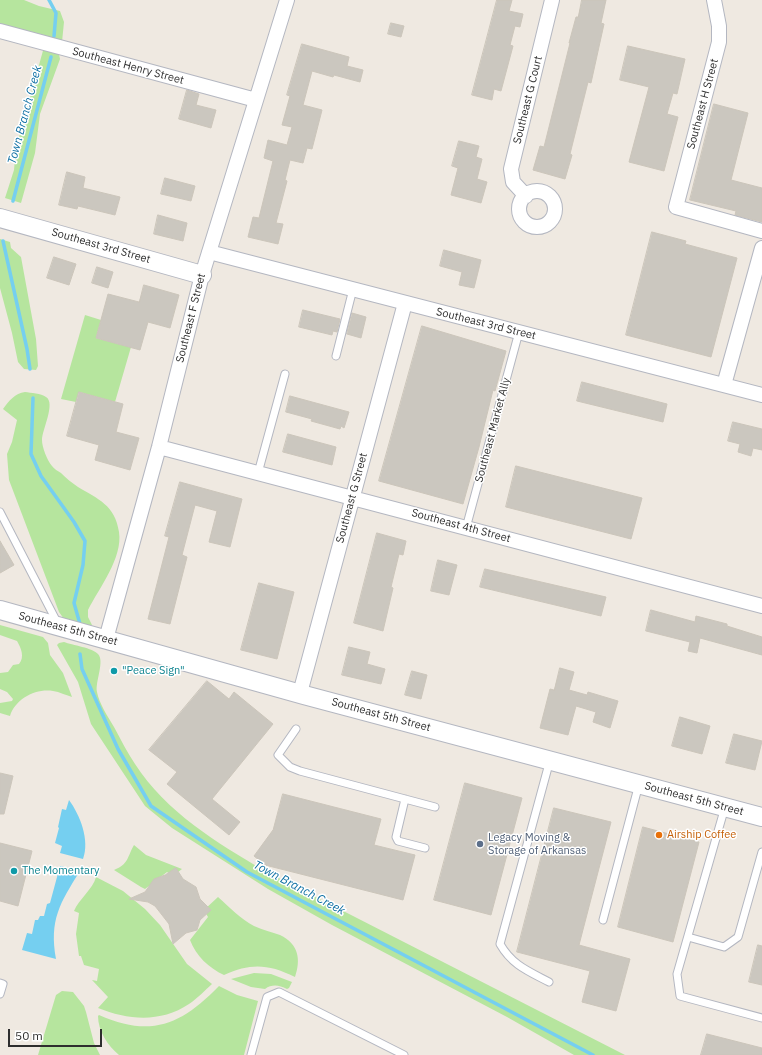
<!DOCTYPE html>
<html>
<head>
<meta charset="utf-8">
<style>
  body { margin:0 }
  #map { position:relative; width:762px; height:1055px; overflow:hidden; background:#efe9e1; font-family:"IBM Plex Sans",sans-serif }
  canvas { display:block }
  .scale { position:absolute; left:8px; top:1029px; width:94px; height:18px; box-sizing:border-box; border:2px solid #2e2e2e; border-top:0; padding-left:5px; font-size:12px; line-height:14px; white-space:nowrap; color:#2e2e2e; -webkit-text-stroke:3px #fff; paint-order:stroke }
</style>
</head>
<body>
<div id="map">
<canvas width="762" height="1055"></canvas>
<div class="scale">50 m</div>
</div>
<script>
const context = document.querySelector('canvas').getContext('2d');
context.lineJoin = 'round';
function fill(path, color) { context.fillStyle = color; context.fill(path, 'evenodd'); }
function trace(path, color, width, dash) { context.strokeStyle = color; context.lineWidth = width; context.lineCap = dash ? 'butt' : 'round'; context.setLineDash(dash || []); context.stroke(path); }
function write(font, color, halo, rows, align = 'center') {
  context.font = font + ' "IBM Plex Sans",sans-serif'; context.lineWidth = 3; context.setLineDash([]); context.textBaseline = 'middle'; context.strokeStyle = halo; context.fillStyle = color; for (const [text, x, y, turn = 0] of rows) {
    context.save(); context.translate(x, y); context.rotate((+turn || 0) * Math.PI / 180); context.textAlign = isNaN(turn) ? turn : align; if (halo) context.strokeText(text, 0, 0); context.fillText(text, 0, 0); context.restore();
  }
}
const green = new Path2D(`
  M0 0H24L39 6 60 11 64 22 62 42 0 24Z
  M44 47 58 50 60 59 40 114 35 153 21 203 5 198 14 170 16 148Z
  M0 239 10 242 11 248 21 257 36 339 38 366 36 370 24 369 18 362 12 333 0 288Z
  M85 315 101 320 96 338 131 347 115 402 79 392 76 402 61 399Z
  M25 392C31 393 41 393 46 397 56 403 42 430 42 440 42 447 47 460 52 466 54 469 58 471 61 473 66 478 72 483 78 487 98 499 115 505 119 532 123 558 99 588 88 610V617L92 625 87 626 64 619 59 612 9 480 7 454 12 442 17 420 3 409C9 401 15 393 25 392Z
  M0 625 43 637 48 643 50 655 63 673 72 697C65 695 60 692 53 691 36 688 15 699 10 716L0 713V703L12 701 13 699 7 692 0 689V673L8 672 13 665 19 664C25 657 21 648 17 641L0 635Z
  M64 642C72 645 93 648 98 654 105 661 95 682 97 692 99 703 108 717 114 727 121 740 127 752 135 764 166 812 217 843 265 871L625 1055H574L507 1017 332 925 268 889 172 828 145 806 91 724 78 682 57 645 59 643Z
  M134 845 146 855 182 869 173 876 167 872 145 889 141 887 114 870C129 864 127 857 134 845Z
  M96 877 123 891 145 909 160 925 187 964 212 984C205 990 197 999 189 1004 161 1023 128 1020 98 1008L108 997 92 980 97 981 99 969 84 965 81 956H79L76 934 79 913 74 911C79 899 93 889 96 877Z
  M218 897C229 907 241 919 254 926 263 930 272 932 280 935 299 944 301 960 295 977 268 964 251 963 224 975 209 968 196 956 190 940L208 917 204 910Z
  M254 973 271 974 292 982 289 988 287 989C279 985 272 984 265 989L251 987 231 979Z
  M219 986 237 995 258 1001 244 1055H119C108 1046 98 1031 98 1016L99 1015C151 1038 181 1025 219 986Z
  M62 991 73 992 84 1006 86 1012 94 1043 100 1055H38L56 995Z`);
const water = new Path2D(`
  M69 800C80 815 90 840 83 859L60 853 62 846 55 843 59 828 58 827 62 809 66 810Z
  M60 866 80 871C60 903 49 920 56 959L22 950 27 933 32 934 35 920H38L40 916H44L47 904 50 903Z`);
const stream = new Path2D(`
  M49 0 56 13 54 36
  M13 201 51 57
  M3 241 27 349 30 369
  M33 398 31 454 41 476 74 522 85 541 83 565 74 603 80 624
  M80 654 82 669 118 749 151 806 247 872 593 1055`);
const building = new Path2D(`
  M497 0H512L509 11 523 14 520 27 515 26 510 45 513 46 501 91 494 89 492 100 472 95Z
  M582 0H606L601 23 604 24 591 83 588 82 570 154 572 155 565 179 533 170 540 146 544 147 570 43H569L576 17H578Z
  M391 23 404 26 401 37 388 34Z
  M302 44 349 57 347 66 363 70 360 82 334 75 333 77 312 71 303 105 322 110 312 149 307 148 303 163 290 160 285 180 287 181 276 223 283 224 278 244 248 237 253 217 259 218 273 161 264 158 268 140 287 145 292 127 282 125 290 96 287 95Z
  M628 46 685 59 677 94 673 93 667 114 678 117 664 171 629 162 649 87 620 80Z
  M187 90 199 94 196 105 216 110 211 128 179 119Z
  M714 104 748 113 731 180 762 188V222L735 215 736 211 690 200Z
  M459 141 479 146 476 157 482 159 477 179 487 182 481 203 451 195 458 168 452 166Z
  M67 172 85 177 83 188 120 197 115 215 78 206 77 209 59 205Z
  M165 178 195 186 191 201 161 194Z
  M158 215 187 223 183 241 154 234Z
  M652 232 686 241 685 244 737 258 711 357 626 335Z
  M444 250 481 260 474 288 459 285 462 272 440 266Z
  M54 257 76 264 69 285 47 278Z
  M97 267 113 272 108 288 92 283Z
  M144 285 179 295 170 328 148 322 140 350 96 338 108 294 139 302Z
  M303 310 340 319 337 332 333 331 332 335 299 327Z
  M352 313 366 317 361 338 347 334Z
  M422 326 506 351 495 391 493 390 479 447 463 504 379 481Z
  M582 382 667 404 663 422 577 401Z
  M79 392 123 404 116 432 139 438 130 470 95 460 99 445 67 436Z
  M290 396 349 412 344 428 341 426 340 429 311 421 312 419 286 412Z
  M733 422 762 429V450L753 448 751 456 738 452 740 444 728 441Z
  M288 434 336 447 332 465 283 452Z
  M516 466 642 498 631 539 506 507Z
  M180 482 242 499 230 547 209 542 217 511 195 505 182 555 187 557 170 624 148 619 169 537 165 536Z
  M377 533 406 541 403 555 399 554 391 587 393 588 383 631 354 623Z
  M0 541 14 565 0 573Z
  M438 560 457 565 449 595 431 591Z
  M485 569 606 597 601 616 480 587Z
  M259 583 294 592 277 659 241 650Z
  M651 610 695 622 696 616 727 624V626L762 637V655L700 638 697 653 688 651 690 642 646 631Z
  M349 647 370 652 367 664 385 669 381 684 342 675Z
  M560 668 574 672 569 690 587 695 588 692 618 701 610 728 593 722 596 712 576 706 568 735 540 728 550 689 554 690Z
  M412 671 427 675 421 699 405 695Z
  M207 681 229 699 234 692 273 724 212 799 240 822 229 835 167 784 177 772 149 750Z
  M680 717 710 726 702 754 672 746Z
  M734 734 762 741 755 770 726 763Z
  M0 773 13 776 4 814H0Z
  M465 783 522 798 491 915 434 900Z
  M283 794 381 819 374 845 415 855 403 900 265 865 254 856 273 830Z
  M554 808 611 822 579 945 630 959 616 1011 582 1002 590 971 517 952Z
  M643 827 699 842 673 942 618 927Z
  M0 843 32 851 18 906 0 901Z
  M176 868 183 879 196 887 200 899 211 910 200 920 197 930 186 933 173 944 169 924 155 906 148 902 129 899 145 892 154 879 165 875Z
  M758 945 762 946V985L749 982Z
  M707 1034 762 1048V1055H701Z`);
const service = new Path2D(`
  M336 356 353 289
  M258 473 285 374
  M0 512 58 624
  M466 528 519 332
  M296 729 278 755 290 767 300 771 435 807
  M405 799 396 837 398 841 425 848
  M725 807 677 974 680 996 762 1018
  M603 920 639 784
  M688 937 724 947 738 937 762 852
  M549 982C528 971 512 965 500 944L550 760
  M0 983 3 984 0 994
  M251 1055 267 997 279 992 404 1055`);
const minor = new Path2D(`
  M714 0 719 26V42L676 207 762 231
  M0 31 256 100
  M519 209a18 18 0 1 1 36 0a18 18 0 1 1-36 0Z
  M526 196 513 182 511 169 552 0
  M209 252 762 395
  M724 385 762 248
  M159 447 762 606
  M106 639 159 447 202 275 287 0
  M300 693 405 303`);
const tertiary = new Path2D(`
  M0 218 202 275
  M0 610 304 695 762 817`);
const markers = [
  [114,671,4,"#0f9aa8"],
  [659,835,4,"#e8710a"],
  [480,844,4,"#5c6f8a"],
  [14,871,4,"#0f9aa8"]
];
const streetNames = [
  ["Southeast Henry Street",128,66,15],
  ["Southeast G Court",528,100,-76],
  ["Southeast H Street",703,104,-75],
  ["Southeast 3rd Street",101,246,16],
  ["Southeast F Street",191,318,-76],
  ["Southeast 3rd Street",486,324,14],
  ["Southeast Market Ally",493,430,-75],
  ["Southeast G Street",352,498,-75],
  ["Southeast 4th Street",461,526,15],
  ["Southeast 5th Street",68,629,15],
  ["Southeast 5th Street",381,715,15],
  ["Southeast 5th Street",694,799,15]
];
const cultureNames = [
  ["\"Peace Sign\"",122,671],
  ["The Momentary",22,871]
];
const foodNames = [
  ["Airship Coffee",667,835]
];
const serviceNames = [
  ["Legacy Moving &",488,838],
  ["Storage of Arkansas",488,851]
];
const waterNames = [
  ["Town Branch Creek",25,115,-75],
  ["Town Branch Creek",299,888,28]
];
fill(green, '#b6e59e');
fill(water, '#75cff0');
trace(stream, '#75cff0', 3.5);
fill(building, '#cbc7bf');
trace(building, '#cbc5ba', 1);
trace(service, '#b4b7c1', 9);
trace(minor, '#b4b7c1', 16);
trace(tertiary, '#b4b7c1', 20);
trace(service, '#fff', 7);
trace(minor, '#fff', 14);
trace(tertiary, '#fff', 18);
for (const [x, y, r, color] of markers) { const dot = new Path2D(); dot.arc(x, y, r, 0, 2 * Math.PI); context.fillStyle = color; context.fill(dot); trace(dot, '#fff', 1.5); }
write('11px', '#2e2e2e', '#fff', streetNames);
write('11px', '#0d838f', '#fff', cultureNames, 'left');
write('11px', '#c56008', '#fff', foodNames, 'left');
write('11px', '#4e5e75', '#fff', serviceNames, 'left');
write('italic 12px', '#0d6fa3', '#fff', waterNames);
</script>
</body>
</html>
